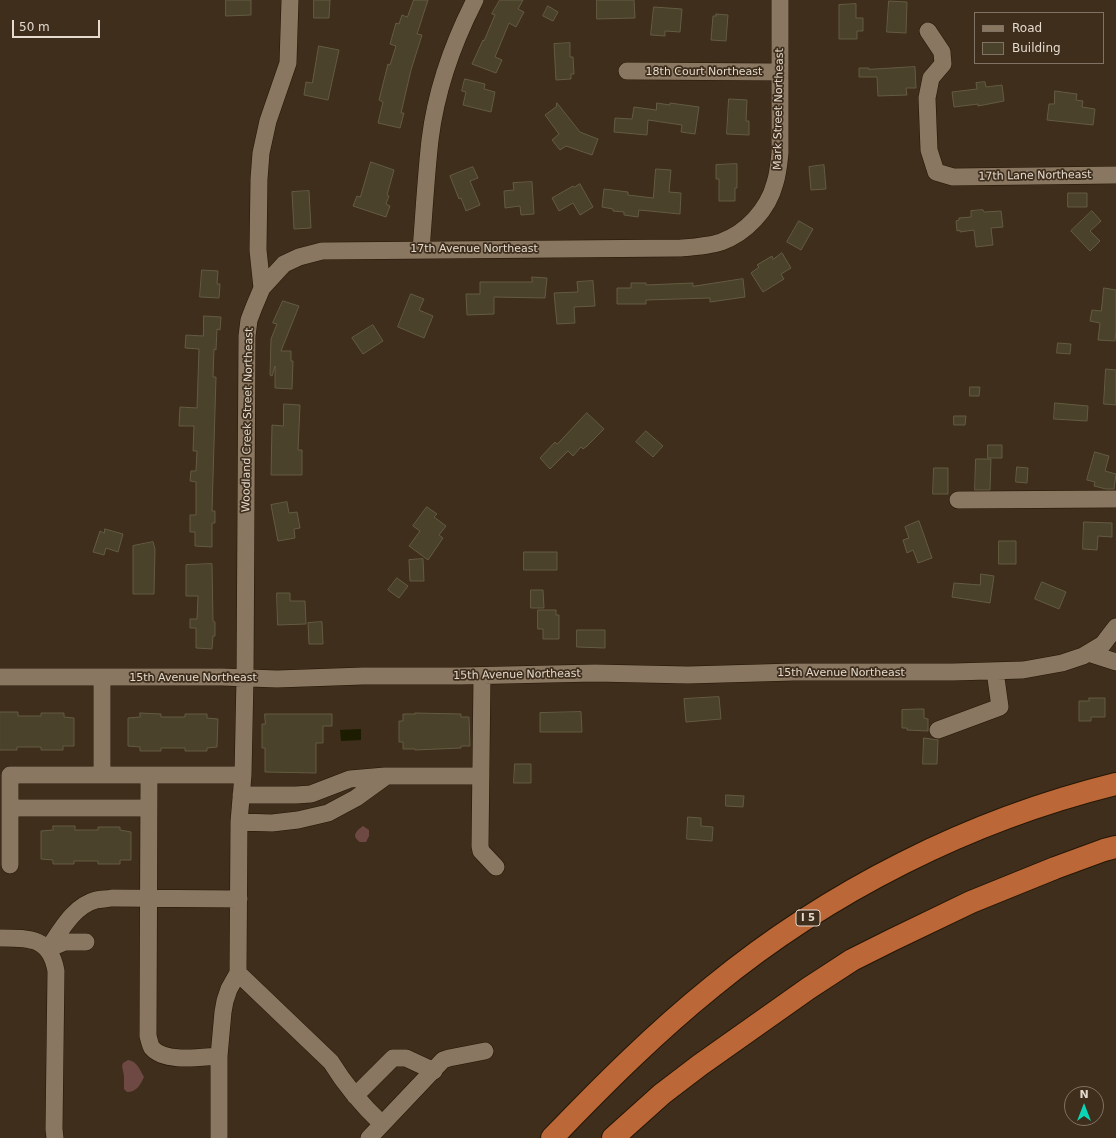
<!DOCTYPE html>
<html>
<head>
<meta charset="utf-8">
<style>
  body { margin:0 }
  #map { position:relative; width:1116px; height:1138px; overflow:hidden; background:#3e2e1b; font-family:"DejaVu Sans",sans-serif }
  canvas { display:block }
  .legend { position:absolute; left:974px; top:12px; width:130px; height:52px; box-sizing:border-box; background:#3e2e1b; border:1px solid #807363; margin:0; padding:5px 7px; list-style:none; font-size:12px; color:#e4dace }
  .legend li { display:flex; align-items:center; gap:8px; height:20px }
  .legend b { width:20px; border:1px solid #807363 }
  .north { position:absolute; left:1064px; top:1086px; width:40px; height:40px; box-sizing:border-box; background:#3e2e1b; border:1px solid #807363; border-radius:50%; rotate:0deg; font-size:11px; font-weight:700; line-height:16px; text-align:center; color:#e4dace }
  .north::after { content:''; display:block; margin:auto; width:14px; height:18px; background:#0bd5b5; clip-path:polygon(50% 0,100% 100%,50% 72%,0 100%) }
  .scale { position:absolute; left:12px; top:20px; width:88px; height:18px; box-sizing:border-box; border:2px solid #e4dace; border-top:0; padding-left:5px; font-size:12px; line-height:14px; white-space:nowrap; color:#e4dace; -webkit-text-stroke:3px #3e2e1b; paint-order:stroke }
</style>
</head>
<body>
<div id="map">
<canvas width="1116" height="1138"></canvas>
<ul class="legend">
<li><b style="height:5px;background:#8a7762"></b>Road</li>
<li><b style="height:11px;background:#4a422a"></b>Building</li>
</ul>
<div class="north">N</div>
<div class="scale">50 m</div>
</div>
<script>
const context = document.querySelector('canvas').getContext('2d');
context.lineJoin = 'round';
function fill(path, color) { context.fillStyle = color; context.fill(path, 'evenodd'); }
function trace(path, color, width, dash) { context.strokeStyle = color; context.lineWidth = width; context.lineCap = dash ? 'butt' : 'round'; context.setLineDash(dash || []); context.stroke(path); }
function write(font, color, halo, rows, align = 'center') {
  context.font = font + ' "DejaVu Sans",sans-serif'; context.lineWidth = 3.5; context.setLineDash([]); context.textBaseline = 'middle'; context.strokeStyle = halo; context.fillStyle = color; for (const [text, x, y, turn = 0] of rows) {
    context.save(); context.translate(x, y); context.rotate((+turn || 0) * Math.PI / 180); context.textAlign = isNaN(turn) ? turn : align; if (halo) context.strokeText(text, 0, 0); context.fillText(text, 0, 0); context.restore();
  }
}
const green = new Path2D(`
  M363 826 369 830V836L366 842H360C351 836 356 831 363 826Z
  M128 1060C137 1061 140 1070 144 1077 140 1085 137 1092 127 1092L124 1089V1076L122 1066 123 1063Z`);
const water = new Path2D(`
  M361 729V740L341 741 340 730Z`);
const building = new Path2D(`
  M226 0H251V15L226 16Z
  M314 0H330L329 18H314Z
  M414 0H428L417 34 422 35 411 70 401 113H404L400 128 378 123 383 102 379 100 388 64 390 65 396 46 390 44 396 23 399 24 402 15 407 17Z
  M500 0H523L518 9 524 12 516 27 509 23 495 57 502 60 496 73 472 64 483 40 484 41 495 15 492 14Z
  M597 0H634L635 18 597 19Z
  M889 1 907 2 906 33 887 32Z
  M856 4V18H863V31H857V39H839V5Z
  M548 6 558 12 553 21 543 16Z
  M654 7 682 9 680 32 665 31V36L651 35Z
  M716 14 728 15 726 41 711 40 713 16H716Z
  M570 43V57H573L574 74H571V79L556 80 554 44Z
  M319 46 339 50 328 100 304 95 306 82 312 83Z
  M915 67 916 88H906L907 95 878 96 877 77H859V68H869V69Z
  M465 79 485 84 484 89 495 92 491 112 463 105 466 92 462 91Z
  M985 82 986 87 1002 85 1004 101 978 106V104L954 107 952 92 977 89 976 83Z
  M1055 91 1077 94 1076 100 1083 101 1082 107 1095 109 1093 125 1047 120 1049 104H1054Z
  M729 99 747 100 746 121H749V135L727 134Z
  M557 103 580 132 598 139 592 155 566 146 560 150 552 140 559 134 545 115 556 107Z
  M657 103 670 105V103L699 107 695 134 681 132 682 125 648 120 647 135 614 132 615 118 632 119 634 107 656 110Z
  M371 162 394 170 387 195 389 196 386 204 390 206 386 217 353 206 357 196 360 197Z
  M737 164V188H735V201H719V179H716V165Z
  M824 165 826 189 811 190 809 167Z
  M473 167 478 178 470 181 480 205 466 211 461 198 459 199 450 176Z
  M656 169 671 170 669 192 681 193 680 214 639 210 638 217 624 215V212L613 211V209L602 207 604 189 628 192V195L653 198Z
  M532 182 534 214 521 215 520 206 505 208 504 191 514 190 513 183Z
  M580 184 593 207 580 215 573 203 559 211 552 198 573 186 574 187Z
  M309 191 311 228 294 229 292 192Z
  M1068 193H1087V207H1068Z
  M983 210 984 212 1001 211 1003 227 991 228 993 245 976 247 974 230 960 232V230L957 231 956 221 959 220V218L971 217V211Z
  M1092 211 1101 221 1090 231 1100 241 1090 251 1071 231Z
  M799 221 813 229 801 250 787 242Z
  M782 253 791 268 781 274 784 279 763 292 751 273 759 267 757 265 772 256 773 259Z
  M202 270 218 271 217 284H220L219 298 200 297Z
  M532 277 547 278 545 298 494 297V314L467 315 466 294H480V282H532Z
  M743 279 745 297 710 302V298L646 300V304H617V288H631V283H646V285L693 283V286Z
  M593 281 595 306 574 307 575 323 557 324 554 293 578 292 577 282Z
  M1104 288 1116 290V330L1115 341 1098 340 1100 323 1090 321 1092 310 1101 311Z
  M411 294 424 299 419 310 433 316 424 338 398 327Z
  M283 301 299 306 281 351H291V361H293L292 389 275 388V366L272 376 270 375 271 339 277 324 273 323Z
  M204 316 221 317 220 330 217 329 216 350 214 349 213 377H216L212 511H215V523H212V547L195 546V532H190V515H196V482L190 481 191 471H196L197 451H193L194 426H179L180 407 197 408 199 349 185 348 186 335 203 336Z
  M373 325 383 341 363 354 352 338Z
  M1058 343 1071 344 1070 354 1057 353Z
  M1106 369 1116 370V405L1104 404Z
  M970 387H980L979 396H970Z
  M1055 403 1088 406 1087 421 1054 419Z
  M284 404 300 405 298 450H302V475H271L272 425 283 426Z
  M587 413 604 429 587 446 583 449 581 447 573 456 568 451 550 469 540 458 555 442 557 444Z
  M954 416H966L965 425H954Z
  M646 431 663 446 653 457 636 442Z
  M988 445H1002V458H988Z
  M1095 452 1109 456 1105 471 1116 474 1114 489H1106L1094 486 1095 482 1087 480Z
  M976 459H991L990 490H975Z
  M1017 467 1028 468 1027 483 1016 482Z
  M934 468H948V494H933Z
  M287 502 289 513 297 512 300 528 294 529 295 538 278 541 271 505Z
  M427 507 437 514 434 517 446 526 439 535 443 538 428 560 409 546 420 531 413 526Z
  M919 521 932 558 918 563 913 550 907 553 903 540 909 538 905 527Z
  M1084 522 1112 523V537L1098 536 1097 550 1083 549Z
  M105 529 123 534 118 552 106 548 104 555 93 552 100 531 104 533Z
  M999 541H1016V564H999Z
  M153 542 155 549 154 594H133V546Z
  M524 552H557V570H524Z
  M423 559 424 581H410L409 560Z
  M212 564 213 621 215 622V636H213L212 649 196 648V628H190V619H197L198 596H186V565Z
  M981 574 994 576 990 603 952 597 954 583 980 585Z
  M397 578 408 586 399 598 388 590Z
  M1042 582 1066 592 1059 609 1035 599Z
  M531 590H543L544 608H531Z
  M277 593H290V601H305L306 624 278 625Z
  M538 610H556V615H559V639H543V629H538Z
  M322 622 323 644H309L308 623Z
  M577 630H605V648L577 647Z
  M719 697 721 719 686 722 684 699Z
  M1089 698H1105V717H1091V721H1079V701H1089Z
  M919 709H924V718L928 719V731L907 730V728H902V710Z
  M0 712H18V716H41V713H64V717L74 718V746H63V750H41V747H17V750H0Z
  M581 712 582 732H540V713Z
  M140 713 161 714V717H185V714H207V718L218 719 217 747 207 748V751H185V748H161V751H140V747L128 746V718L140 717Z
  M415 713 461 714V717H469L470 746H461V748L415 750V749H403V742H399V721H403V714H415Z
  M265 714H332V726H323V743H316V773L265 772V748H262V724H265Z
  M924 738 938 740 937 764H923Z
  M515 764H531V783H514Z
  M726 795 744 796 743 807 726 806Z
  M688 817 701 818V826L713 827 712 841 687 839Z
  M53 826H75V830H98V827H120V830L131 832V860H120V864H98V861H74V864H53V860L41 859V831L53 830Z`);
const minor = new Path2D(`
  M928 31 942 52 943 64 931 78 927 98 929 150 936 172 953 177 1116 175
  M627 71 780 72
  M421 250C424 213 426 176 430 140 436 91 453 43 475 0
  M262 288 284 264 299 257 322 251 681 248C694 247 709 246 721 242 746 233 768 210 775 183 778 174 779 163 780 153V0
  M958 500 1116 499
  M1088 653 1116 662
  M482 676 480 846 481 851 496 867
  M0 677H222L277 679 363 676H461L595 673 688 675 794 672H953L1023 670 1062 663 1083 656 1103 644 1116 627
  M938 730 1000 707 995 671
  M102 775V677
  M149 775 148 1036C149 1039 150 1045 152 1048 165 1063 201 1057 219 1056
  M241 795H296L311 794 350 779 385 776H481
  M10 808H149
  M239 822 272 823 298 820 328 813 356 798 385 777
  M10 865V775H243
  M0 938C29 938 50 937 56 971L54 1129 55 1138
  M48 949C60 932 73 906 96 900 101 899 107 899 112 898L239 899
  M48 949 65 942H86
  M238 973 331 1062C345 1085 362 1105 382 1124
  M355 1096 393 1058H406L434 1071
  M219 1138V1056L223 1012 225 1001 229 989 238 973 239 822 243 775 245 678 247 336 249 320 254 307 262 288 258 250 259 179 261 153 268 121 288 63 290 0
  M369 1138 443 1060 449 1058 485 1051`);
const highway = new Path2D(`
  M552 1138C603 1085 655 1033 712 987 829 891 970 820 1116 784
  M613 1138 662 1094 700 1065 809 988 852 960 892 940 971 902 1055 868 1104 850 1116 847`);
const shields = [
  [808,918,24]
];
const shieldNames = [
  ["I 5",808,918]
];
const streetNames = [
  ["18th Court Northeast",704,72],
  ["Mark Street Northeast",779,109,-89],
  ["17th Lane Northeast",1035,176,-1],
  ["17th Avenue Northeast",474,249],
  ["Woodland Creek Street Northeast",248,420,-89],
  ["15th Avenue Northeast",841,673],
  ["15th Avenue Northeast",517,675,-1],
  ["15th Avenue Northeast",193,678]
];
fill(green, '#6e4843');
fill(water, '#1c1d00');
fill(building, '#4a422a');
trace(building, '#645b43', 1);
trace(minor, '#251604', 18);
trace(highway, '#251604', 24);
trace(minor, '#8a7762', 17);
trace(highway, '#bb6737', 22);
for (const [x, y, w] of shields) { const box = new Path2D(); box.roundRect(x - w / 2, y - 8, w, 16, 3); context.fillStyle = '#3e2e1b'; context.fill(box); trace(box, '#e4dace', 1); }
write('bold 10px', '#e4dace', null, shieldNames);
write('11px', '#e4dace', '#3e2e1b', streetNames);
</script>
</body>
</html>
